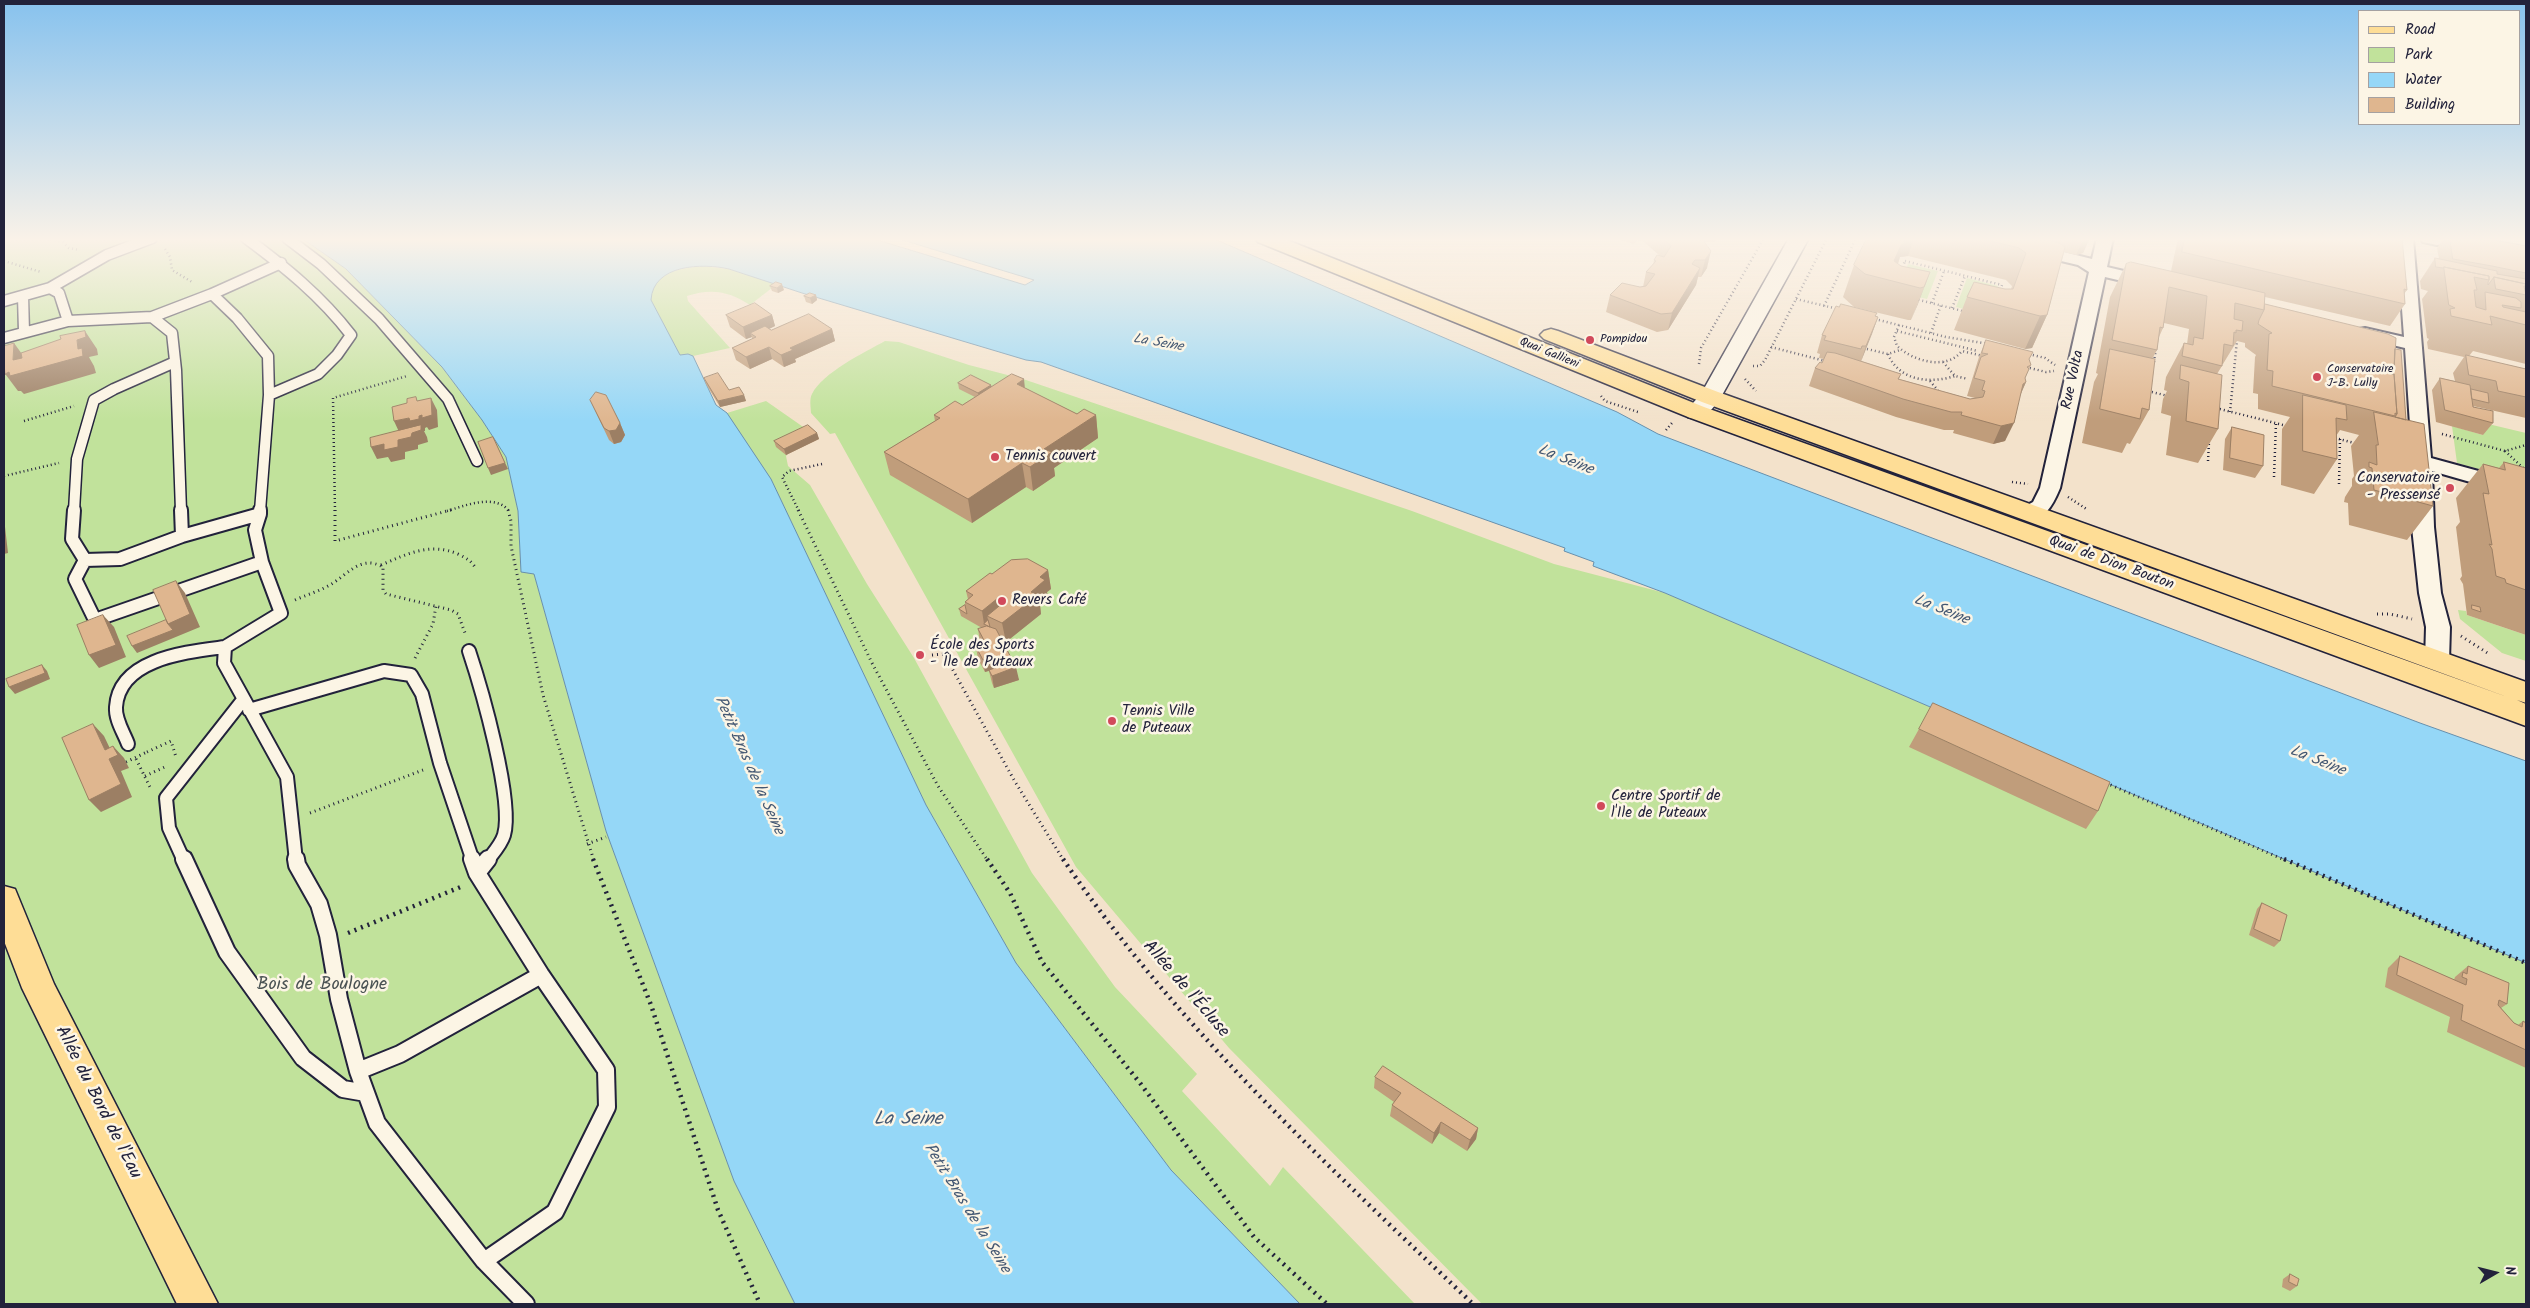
<!DOCTYPE html>
<html>
<head>
<meta charset="utf-8">
<style>
  body { margin:0 }
  #map { position:relative; width:2530px; height:1308px; overflow:hidden; background:#f3e2cb; font-family:Kalam,sans-serif }
  canvas { display:block }
  .frame { position:absolute; inset:0; border:5px solid #22223b; pointer-events:none }
  .legend { position:absolute; left:2358px; top:10px; width:162px; height:115px; box-sizing:border-box; background:#fcf5e5; border:1px solid #a5a1a1; margin:0; padding:6px 9px; list-style:none; font-size:15px; color:#22223b }
  .legend li { display:flex; align-items:center; gap:10px; height:25px }
  .legend b { width:25px; border:1px solid #a5a1a1 }
  .north { position:absolute; left:2470px; top:1248px; width:50px; height:50px; -webkit-text-stroke:4px #fcf5e5; paint-order:stroke; rotate:82deg; font-size:14px; font-weight:700; line-height:20px; text-align:center; color:#22223b }
  .north::after { content:''; display:block; margin:auto; width:18px; height:22px; background:#22223b; clip-path:polygon(50% 0,100% 100%,50% 72%,0 100%) }
</style>
</head>
<body>
<div id="map">
<canvas width="2530" height="1308"></canvas>
<div class="frame"></div>
<ul class="legend">
<li><b style="height:6px;background:#fedd96"></b>Road</li>
<li><b style="height:14px;background:#c1e29b"></b>Park</li>
<li><b style="height:14px;background:#95d7f7"></b>Water</li>
<li><b style="height:14px;background:#dfb68f"></b>Building</li>
</ul>
<div class="north">N</div>
</div>
<script>
const context = document.querySelector('canvas').getContext('2d');
context.lineJoin = 'round';
function fill(path, color) { context.fillStyle = color; context.fill(path, 'evenodd'); }
function trace(path, color, width, dash) { context.strokeStyle = color; context.lineWidth = width; context.lineCap = dash ? 'butt' : 'round'; context.setLineDash(dash || []); context.stroke(path); }
function write(font, color, halo, rows, align = 'center') {
  context.font = font + ' Kalam,sans-serif'; context.lineWidth = 5; context.setLineDash([]); context.textBaseline = 'middle'; context.strokeStyle = halo; context.fillStyle = color; for (const [text, x, y, turn = 0] of rows) {
    context.save(); context.translate(x, y); context.rotate((+turn || 0) * Math.PI / 180); context.textAlign = isNaN(turn) ? turn : align; if (halo) context.strokeText(text, 0, 0); context.fillText(text, 0, 0); context.restore();
  }
}
const green = new Path2D(`
  M4 238H302L346 269 442 367 482 420 506 457 518 511 521 571 534 574 606 831 734 1181 795 1304H4Z
  M1908 264 1938 271 1927 299 1896 292Z
  M701 266 729 269 777 284 750 305C729 291 711 288 687 296L688 301 730 348 693 356 688 354 680 355 651 300C652 272 679 269 701 266Z
  M1967 278 1998 286 1988 315 1956 307Z
  M885 341 899 342 969 365 1023 379 1412 511 1554 564 1665 593 2526 963V1304H1482L1229 1048 1076 867 835 433 830 434 811 413C811 408 809 399 812 394 822 373 865 352 885 341Z
  M766 401 809 431 786 456 788 466 810 485 867 584 914 658 1032 873 1115 987 1197 1074 1182 1091 1270 1186 1283 1167 1415 1304H1300L1171 1170 1016 963 926 805 771 479 727 413Z
  M2484 423 2526 433V482L2457 463 2452 426 2483 435Z
  M2458 610 2466 611 2467 615 2526 635V661L2502 653 2460 619Z`);
const water = new Path2D(`
  M302 238H871L1025 285 1034 280 896 238H1212L1617 412 1658 434 2420 723 2526 761V963L1665 593 1593 566 1594 562 1564 551 1565 548 1041 362 1026 360 802 293 729 269C703 263 653 264 651 300L680 355 688 354 693 356 716 405 727 413 771 479 926 805 1016 963 1171 1170 1300 1304H795L734 1181 606 831 534 574 521 572 518 511 506 457 482 420 442 367 346 269Z`);
const pathFar2 = new Path2D(`
  M43 238 63 242 69 248 80 250
  M165 249 170 257 172 270 192 282
  M4 261 41 272
  M1905 261 2002 285 1990 318 1892 293Z
  M1796 299 1838 309
  M1932 303 1944 271
  M1824 306 1856 238
  M1952 308 1965 276
  M1875 319 1946 337 1989 344
  M1899 325 1894 337 1897 346C1913 361 1946 371 1962 351L1983 356
  M1897 331 1978 351
  M1931 333 1941 305
  M1771 347 1825 361
  M1867 349 1888 354 1900 350
  M1888 354C1899 381 1930 384 1955 376
  M2029 354 2045 358 2055 365
  M1943 362 1955 376 1968 379
  M2154 362 2156 348
  M1699 364 1701 348 1764 238
  M1753 366H1760L1765 360 1827 238
  M2026 367 2046 372 2054 371
  M1745 379 1756 391
  M1930 381 1940 393
  M2148 391 2168 396
  M1601 396 1605 401 1638 412
  M2216 408 2287 426
  M2230 412 2237 340
  M24 421 74 406
  M1666 430 1672 423
  M2442 434 2505 451 2526 445
  M2335 438 2358 444
  M2505 451 2523 468
  M2208 461 2209 442
  M4 476 59 463
  M2274 477 2276 423
  M2012 482 2028 484
  M2339 484 2340 439
  M2068 497 2088 510
  M335 511 333 398 407 376
  M447 511C464 506 495 493 509 511
  M799 511 782 477 789 471 822 464`);
const pathFar1 = new Path2D(`
  M335 510V541L451 510
  M508 510 511 521V546L543 695 594 861
  M798 510 872 663 938 786 988 861
  M381 565C407 554 430 542 458 554 466 558 472 561 476 569
  M295 600C306 595 317 592 328 586 347 576 360 554 383 567V590L386 594 451 610 458 614 465 633
  M2377 614H2390L2412 619
  M2461 636 2489 654
  M932 655 944 654 1014 780 1064 861
  M415 658 433 624 436 606
  M147 752 171 741 176 757
  M136 759 151 789
  M145 776 167 766
  M2106 783 2287 861
  M310 813 423 770
  M587 844 606 837`);
const path = new Path2D(`
  M593 859 651 1005 718 1210 760 1304
  M987 859 1010 893 1042 962 1140 1083 1254 1237 1327 1304
  M1063 859C1176 1026 1328 1166 1473 1304
  M2284 859 2526 963
  M348 933 463 886`);
const serviceFar2 = new Path2D(`
  M246 238C285 267 321 296 351 335L337 355 318 374 269 395
  M287 238 321 264 379 319 448 399 477 461
  M50 288 59 293 68 321
  M212 294 281 263
  M23 296 24 332
  M4 301 50 288 107 255 152 238
  M152 317 172 333 176 370 181 511
  M4 338 68 321 152 317 212 294 237 318 268 356 269 395 260 511
  M74 511 77 459 94 400 114 389 175 362`);
const serviceFar1 = new Path2D(`
  M74 510 72 539 85 560 120 559 182 536 260 514V510
  M181 510 182 536
  M260 514 255 530 262 562 281 613 225 647 224 663 287 777 296 861
  M85 560 75 579 95 620 262 562
  M469 651C481 687 514 801 504 835 501 845 493 853 487 861
  M249 710 384 671 411 675 422 694 440 763 473 861
  M128 744C124 733 115 720 116 707 119 658 188 652 225 647
  M184 861 169 828 166 798 243 700`);
const service = new Path2D(`
  M184 859 227 952 303 1058 343 1089 366 1093
  M296 859 297 865 319 904 328 935 339 999 358 1071 377 1123 484 1261 526 1304
  M472 859 477 873 541 975 606 1070 607 1107 555 1212 484 1261
  M477 873 488 859
  M358 1071 400 1054 541 975`);
const minor = new Path2D(`
  M1979 238H2008L2092 259 2097 238H2113L2107 267 2158 279 2161 283 2158 287 2152 288 2105 277 2060 488C2053 505 2044 524 2022 518L2019 513 2022 508 2033 502 2040 488 2089 272 2078 265 1981 242Z
  M2397 238H2413L2431 458 2526 484V498L2432 471 2434 527 2441 593 2450 627 2449 661 2445 667 2437 669 2429 667 2425 661 2426 627 2419 593 2412 527 2410 425 2405 348 2359 337 2356 333 2359 329 2365 328 2404 337Z
  M2421 238H2444L2445 240 2443 244 2437 245 2423 242Z`);
const tertiary = new Path2D(`
  M1789 238H1809L1721 397C1712 410 1704 421 1688 417L1685 412 1701 394Z`);
const primary = new Path2D(`
  M1255 238H1282L1704 407 2510 698 1702 402 1544 339 1540 335 1544 331 1551 329 1558 331 1718 392 2526 682V703L2517 700 2526 704V726L1688 417 1258 242Z
  M4 886 15 889 54 984 218 1304H177L22 988 4 941Z`);
const pathBridge = new Path2D(`
  M126 762 147 752`);
const wall = new Path2D(`
  M1612 238H1725L1716 240 1715 242H1704L1707 268 1701 277H1698L1696 285 1668 330 1657 332 1606 312 1610 295 1643 287 1646 272 1653 265 1654 260 1660 256 1644 242 1637 240 1634 244Z
  M1905 238V240V238H2090L2083 253 2076 255 2064 252 2047 315 2032 348 2025 349 1954 330 1967 297 2011 289 2012 286 2006 280 1908 256 1900 257 1898 264 1901 266 1930 272 1911 320H1908L1854 307 1843 297 1854 265Z
  M2178 238H2402L2407 290 2404 294 2405 304 2390 326 2265 297V304L2395 349 2406 420 2433 506 2407 540 2349 525 2348 503 2344 502 2345 497 2352 486V479L2354 476 2351 446 2359 435 2340 430 2336 436 2337 459 2314 494 2281 485 2282 429 2290 417 2258 409V394L2253 393 2255 357 2256 355 2245 347V343L2237 341 2223 364H2222V366L2217 374 2218 429 2198 463 2166 455 2171 416 2161 413 2163 399 2167 391 2164 390 2166 377 2184 343 2187 344 2189 329 2164 323 2163 328 2159 337 2157 350 2152 359 2149 410 2130 444 2127 443 2122 453 2082 443 2094 382 2098 374 2096 373 2110 297 2126 264 2171 271Z
  M2444 238 2526 246V364L2473 351 2469 356 2526 369V418L2473 406 2493 423 2483 435 2436 422 2432 390 2440 378 2455 381 2453 373 2464 357 2428 349 2427 342 2429 339 2427 338 2422 299 2428 291 2421 289 2420 281 2435 258 2439 259 2437 248Z
  M770 286 784 290 778 293 772 291Z
  M816 295 817 300 812 304 806 302 804 296Z
  M726 315H772L775 326 769 329 771 330 832 329 835 341 795 359 796 362 784 367 772 359 750 369 736 360 732 348 752 339V337L746 339 730 327Z
  M1875 316 1878 317 1861 361 1901 374 1899 379 1970 399 1975 398 1967 396 1979 357 1986 340 2029 360 2031 365 2025 378 2026 382 2020 396 2005 441 1993 444 1953 433 1954 430H1944L1896 417 1809 386 1815 368 1822 363 1824 359 1819 358 1820 354 1817 353 1822 335Z
  M704 378 729 390 744 395 746 401 720 407 706 384Z
  M958 383 991 385 992 387 1025 388 1077 414 1096 415 1098 438 1054 468 1055 476 1033 491 1026 487 972 523 890 475 884 452 935 421 934 415 962 405 975 397 959 389Z
  M590 400 620 423 625 435 621 442 614 444 609 440Z
  M2232 427 2263 466 2255 478 2223 470 2225 439Z
  M817 433 819 439 786 455 776 447 774 441Z
  M2504 462 2526 468V635L2467 615 2463 584 2460 579 2462 576 2456 527 2460 522 2456 498 2483 464 2499 468Z
  M1048 570 1051 589 1047 592 1048 599 1040 605 1041 614 1006 642 1002 640 1019 680 994 688 992 683 989 671 985 672 978 659 976 647 982 645 980 642 978 629 982 628 961 616 959 609 965 605V602L968 599 966 591 992 574Z
  M1919 729 2098 811 2086 829 1909 747Z
  M2262 903 2280 941 2274 947 2249 935 2257 909Z
  M2400 956 2454 980 2455 977 2468 966 2507 1004 2501 1008 2514 1023 2518 1025 2523 1021 2526 1023V1068L2447 1032 2450 1017 2385 987 2388 968Z
  M1375 1077 1478 1128 1476 1139 1467 1151 1439 1133 1432 1144 1390 1116 1392 1105 1394 1102 1374 1088Z
  M2290 1274 2297 1286 2290 1291 2282 1287 2283 1279Z`);
const shadedWall = new Path2D(`
  M1904 238H1914L1908 256 1900 257 1894 275V261Z
  M2084 238H2090L2083 253 2076 255Z
  M1711 251 1707 268 1701 277 1705 260Z
  M1700 268 1696 285 1668 330 1672 313Z
  M1930 272 1918 304 1911 320 1924 287Z
  M782 284 784 290 778 293 777 288Z
  M816 295 817 300 812 304 810 298Z
  M772 315 775 326 754 336 750 333 752 337 746 339 743 327Z
  M2047 315 2032 348 2025 349 2040 316Z
  M1878 317 1872 334 1860 364 1866 346Z
  M832 329 835 341 795 359 796 362 784 367 781 355 790 348Z
  M85 331 97 349 98 355 89 357 90 359 94 366 96 373 24 394 21 391H18L6 375H4V356L13 360 14 343 27 361 78 349 77 340Z
  M769 347 772 359 750 369 746 357Z
  M1024 379 1026 399 1017 384Z
  M2026 382 2018 400 2023 384Z
  M991 385 992 391 979 399 978 393Z
  M744 395 746 401 720 407 718 401Z
  M431 398 437 410 438 427 429 430 427 427 425 428V431H424L427 437 428 442 418 445V449L405 452V459L391 462 388 457 377 459 371 447 398 440 400 434 394 421 419 416Z
  M1096 415 1098 438 1054 468 1055 476 1033 491 1030 467 1044 449Z
  M620 423 625 435 621 442 614 444 609 431Z
  M2014 423 2005 441 1993 444 2001 426Z
  M817 433 819 439 786 455 784 449Z
  M493 437 508 469 491 475 488 468Z
  M1022 463 1026 487 972 523 968 499Z
  M4 518 8 553 4 554Z
  M1048 570 1051 589 1047 592 1048 599 1040 605 1041 614 1006 642 1002 623 1031 592 1040 577Z
  M176 581 185 593 200 627 137 653 132 646 168 624Z
  M998 598 1001 617 987 616 990 626 984 624 985 630 982 611Z
  M103 615 114 627 126 657 99 668 89 655Z
  M992 656 994 669 985 672 983 660Z
  M42 665 47 671 50 679 15 694 9 687Z
  M1016 667 1019 680 994 688 992 676Z
  M93 724 104 736 114 757 113 746 124 758 129 768 121 771 132 797 101 812 89 800 105 750Z
  M1441 1122 1439 1133 1432 1144 1434 1133Z
  M1478 1128 1476 1139 1467 1151 1470 1140Z`);
const building = new Path2D(`
  M1663 238H1695L1703 240 1711 251 1705 260H1695L1692 264 1700 268 1672 313 1661 314 1610 295 1622 283 1640 287 1646 286 1655 274 1646 272 1656 261 1654 260 1657 255 1664 257 1671 246Z
  M1867 238H1904L1903 241 1905 243 1901 245 1894 261 1901 266 1930 272 1924 287 1920 288 1865 274 1854 265Z
  M1978 238H2040L2059 243 2065 247 2047 315 2040 316 1967 297 1974 282 2005 289H2013L2026 253 2019 248Z
  M2185 238H2402L2407 290 2404 289 2405 304 2182 252Z
  M2450 238H2484L2526 246V273L2492 266 2453 259Z
  M2435 258 2497 271V274L2526 279V284L2494 277 2488 285V282L2489 280V276L2444 267 2443 268 2436 267Z
  M2131 262 2265 293 2264 310 2235 303 2234 319 2243 321 2242 331 2236 330V333L2234 332 2233 346 2224 344 2222 366 2182 356 2184 343 2193 345 2194 337 2203 339 2207 296 2169 287 2163 328 2160 327 2157 350 2112 340 2126 264Z
  M2444 267 2489 276V280L2474 277 2477 290H2474L2476 307 2486 310 2485 292 2516 298 2521 302V308L2502 305 2503 307 2526 312V325L2490 316 2492 325 2451 316 2450 309 2455 308 2449 305Z
  M2494 277 2526 284V286H2524L2526 295 2496 289Z
  M776 282 782 284 777 288 770 286Z
  M810 293 816 295 810 298 804 296Z
  M755 303 772 315 743 327 726 315Z
  M1841 304 1877 313 1875 316 1878 317 1866 346H1862L1861 349 1824 340 1826 336 1822 335 1836 306 1839 307Z
  M2265 304 2388 334 2396 338 2394 369 2378 368 2379 371 2394 374 2397 414 2395 413V416L2272 386 2273 371 2267 370 2269 334 2272 333 2258 324 2259 320 2264 310Z
  M809 314 832 329 790 348 793 350 781 355 769 347 746 357 732 348 756 337 750 333 765 326 771 330Z
  M85 331 86 337 77 340 78 349 82 348 83 356 10 376 9 372 5 374 4 364V346L14 343 13 360 22 358 21 353 61 339 60 336Z
  M1986 340 2033 352 2029 359 2031 365 2027 367 2029 369 2025 378 2026 382 2023 384 2014 423 2001 426 1961 415 1962 412H1951L1903 399 1815 368 1820 362 1822 363 1827 352 1835 353 1901 374 1898 379 1970 399 1983 397 1985 391 1982 390 1985 381 1974 378 1981 357 1988 354 1982 353Z
  M2110 349 2155 359 2149 410 2142 408 2140 419 2100 409Z
  M2395 349 2401 350 2406 420 2395 417 2397 414 2394 374H2391L2394 369Z
  M2466 355 2526 369V397L2498 391 2496 381 2469 375Z
  M2181 365 2222 375 2218 429 2186 421 2189 382 2180 379Z
  M718 373 729 390 739 387 744 395 718 401 704 378Z
  M1012 374 1024 379 1017 384 1077 414 1084 409 1096 415 1044 449 1052 452 1030 467 1022 463 968 499 884 452 940 418 934 415 955 401 962 405Z
  M971 375 991 385 978 393 958 383Z
  M2440 378 2470 385 2473 407 2493 411V423L2445 410Z
  M2471 389 2488 393 2489 403 2472 399Z
  M596 392 606 395 620 423 616 430 609 431 604 428 590 400Z
  M2303 395 2346 405 2347 420 2336 418 2337 459 2303 451Z
  M416 397 417 401 431 398 432 415 422 418V415L419 416V419L410 421 409 418 394 421 392 407 407 403V399Z
  M2374 412 2424 424 2433 506 2374 490 2372 468 2369 467V462L2377 465 2376 445H2378Z
  M421 425V430L412 433 411 437 398 440V447L384 450V444L371 447 370 438Z
  M808 425 817 433 784 449 774 441Z
  M2232 427 2264 435 2263 466 2230 458Z
  M493 437 505 463 488 468 478 442Z
  M2504 462 2526 468V590L2506 583 2505 579 2496 576 2492 549 2489 544 2492 545 2483 493 2489 494 2483 464 2505 470Z
  M1028 559 1048 570 1040 577 1045 580 1031 592 1038 595 1002 623 987 616 1004 602 998 598 982 611 965 602 973 595 966 591 990 573 992 574 1011 560Z
  M176 581 190 614 168 624 153 590Z
  M965 605 967 614 959 609Z
  M2472 605 2480 607 2481 612 2472 609Z
  M103 615 116 645 89 655 77 625Z
  M166 620 168 624 173 630 132 646 127 636Z
  M988 620 990 627 984 624Z
  M987 626 996 629 1016 667 992 676 989 670 998 667 992 656 983 660 976 647 986 644 978 629Z
  M42 665 45 673 9 687 6 679Z
  M1933 703 2110 782 2098 811 1919 729Z
  M93 724 105 750 113 746 115 750 118 755 109 759 121 784 89 800 62 738Z
  M2262 903 2287 915 2280 941 2254 929Z
  M2400 956 2466 985 2467 979 2462 977 2463 972 2467 974 2468 966 2509 983 2507 1004 2499 1000 2498 1005 2514 1023 2522 1027 2523 1021 2526 1023V1050L2461 1020 2463 1005 2397 975Z
  M1383 1066 1478 1128 1470 1140 1441 1122 1434 1133 1392 1105 1401 1093 1375 1077Z
  M2290 1274 2299 1279 2297 1286 2289 1282Z`);
const markers = [
  [1590,340,5,"#d1495b"],
  [2317,377,5,"#d1495b"],
  [995,457,5,"#d1495b"],
  [2450,488,5,"#d1495b"],
  [1002,601,5,"#d1495b"],
  [920,655,5,"#d1495b"],
  [1112,721,5,"#d1495b"],
  [1601,806,5,"#d1495b"]
];
const farPoinames = [
  ["Pompidou",1600,340],
  ["Conservatoire",2327,370],
  ["J-B. Lully",2327,384]
];
const farStreetnames = [
  ["Quai Gallieni",1549,354,22]
];
const farWaternames = [
  ["La Seine",1158,344,10]
];
const streetNames = [
  ["Rue Volta",2074,380,-78],
  ["Quai de Dion Bouton",2111,564,20]
];
const poiNames = [
  ["Tennis couvert",1005,457],
  ["Conservatoire",2440,479,"right"],
  ["- Pressensé",2440,496,"right"],
  ["Revers Café",1012,601],
  ["École des Sports",930,646],
  ["- Île de Puteaux",930,663],
  ["Tennis Ville",1122,712],
  ["de Puteaux",1122,729],
  ["Centre Sportif de",1611,797],
  ["l'Ile de Puteaux",1611,814]
];
const waterNames = [
  ["La Seine",1565,461,22],
  ["La Seine",1941,611,22],
  ["La Seine",2317,762,22],
  ["Petit Bras de la Seine",748,766,66],
  ["Petit Bras de la Seine",966,1209,58]
];
const nearParknames = [
  ["Bois de Boulogne",322,986]
];
const nearStreetnames = [
  ["Allée de l'Écluse",1185,990,49],
  ["Allée du Bord de l'Eau",97,1103,63]
];
const nearWaternames = [
  ["La Seine",908,1121]
];
fill(green, '#c1e29b');
fill(water, '#95d7f7');
trace(water, '#678fac', 1);
trace(serviceFar2, '#22223b', 13);
trace(serviceFar1, '#22223b', 16);
trace(service, '#22223b', 20);
trace(minor, '#22223b', 4);
trace(tertiary, '#22223b', 3);
trace(primary, '#22223b', 3);
trace(pathFar2, '#22223b', 2.5, [1, 3]);
trace(pathFar1, '#22223b', 3, [1, 4]);
trace(path, '#22223b', 4.5, [2, 5]);
trace(serviceFar2, '#fcf5e5', 10);
trace(serviceFar1, '#fcf5e5', 12);
trace(service, '#fcf5e5', 16);
fill(minor, '#fcf5e5');
fill(tertiary, '#fcf5e5');
fill(primary, '#fedd96');
trace(pathBridge, '#22223b', 3, [1, 4]);
fill(wall, '#c09d7b');
fill(shadedWall, '#9c7f64');
fill(building, '#dfb68f');
trace(building, '#9c7f64', 1);
const sky = context.createLinearGradient(0, 0, 0, 421);
sky.addColorStop(0, '#87c2ee');
sky.addColorStop(0.57, '#faf2e8');
sky.addColorStop(1, '#faf2e800');
context.fillStyle = sky;
context.fillRect(0, 0, 2530, 421);
for (const [x, y, r, color] of markers) { const dot = new Path2D(); dot.arc(x, y, r, 0, 2 * Math.PI); context.fillStyle = color; context.fill(dot); trace(dot, '#fcf5e5', 2); }
write('12px', '#22223b', '#fcf5e5', farPoinames, 'left');
write('12px', '#22223b', '#fcf5e5', farStreetnames);
write('italic 14px', '#445873', '#fcf5e5', farWaternames);
write('15px', '#22223b', '#fcf5e5', streetNames);
write('15px', '#22223b', '#fcf5e5', poiNames, 'left');
write('italic 16px', '#445873', '#fcf5e5', waterNames);
write('18px', '#4a5253', '#fcf5e5', nearParknames);
write('18px', '#22223b', '#fcf5e5', nearStreetnames);
write('italic 19px', '#445873', '#fcf5e5', nearWaternames);
</script>
</body>
</html>
